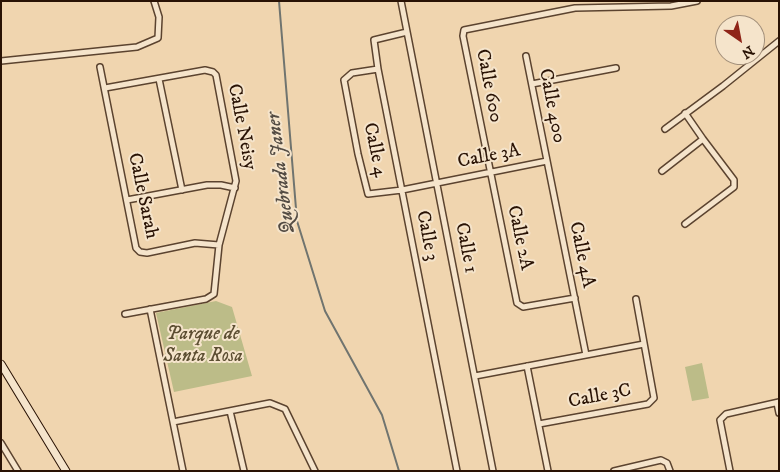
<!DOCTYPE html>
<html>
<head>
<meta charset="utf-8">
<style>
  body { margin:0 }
  #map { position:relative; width:780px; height:472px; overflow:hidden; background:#f0d5af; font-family:"IM FELL DW Pica",serif }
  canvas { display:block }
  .frame { position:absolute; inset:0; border:2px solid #291204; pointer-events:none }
  .north { position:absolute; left:715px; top:15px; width:50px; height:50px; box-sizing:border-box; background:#f5e4cb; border:1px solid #a3907b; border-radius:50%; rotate:147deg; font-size:14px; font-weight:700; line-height:20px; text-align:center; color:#291204 }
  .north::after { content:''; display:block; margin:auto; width:18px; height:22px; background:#8f2418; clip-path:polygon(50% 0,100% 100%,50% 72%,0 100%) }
</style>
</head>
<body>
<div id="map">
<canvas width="780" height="472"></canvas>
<div class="frame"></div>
<div class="north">N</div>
</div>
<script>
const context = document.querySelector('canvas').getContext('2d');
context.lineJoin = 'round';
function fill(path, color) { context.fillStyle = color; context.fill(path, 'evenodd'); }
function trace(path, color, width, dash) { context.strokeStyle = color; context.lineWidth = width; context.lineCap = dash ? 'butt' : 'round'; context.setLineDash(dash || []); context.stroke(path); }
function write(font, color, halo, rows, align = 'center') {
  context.font = font + ' "IM FELL DW Pica",serif'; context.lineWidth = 4; context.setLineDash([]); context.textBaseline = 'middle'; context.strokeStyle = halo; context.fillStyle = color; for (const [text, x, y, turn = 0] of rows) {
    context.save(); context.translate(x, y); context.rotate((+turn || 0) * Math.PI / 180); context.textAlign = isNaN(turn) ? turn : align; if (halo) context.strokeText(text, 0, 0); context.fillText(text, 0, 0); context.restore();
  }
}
const green = new Path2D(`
  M216 301 232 307 252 376 174 392 156 313Z
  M702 363 709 398 692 401 685 367Z`);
const stream = new Path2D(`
  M279 1 297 221 325 311 382 415 399 471`);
const street = new Path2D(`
  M401 1 493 471
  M407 32 374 40 378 69 457 471
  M526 56 586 355
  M1 61 137 47 158 38 159 17 154 1
  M100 67 136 248 140 252 147 253 195 243 219 245
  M378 69 352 73 344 80 358 154 368 194 402 190 547 161
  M159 79 182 190
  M532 84 616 68
  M105 88 205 70 213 72 216 75 236 181 219 245 214 294 206 299 125 314
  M665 129 723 86 779 41
  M662 171 703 139
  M127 200 207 185H221L235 188
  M685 224 734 187V180L703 139 685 113
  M575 298 523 307 517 303 463 36 464 30 575 8 671 6 697 1
  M150 309 183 471
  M527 366 548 471
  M475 376 644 344
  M777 403 779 413
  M230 411 244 471
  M173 422 270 403 285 409 315 471
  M539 424 648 404 654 398 636 299
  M1 443 18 471
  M614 471 661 460 667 463 670 471
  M730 471 720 420 726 414 779 402`);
const secondary = new Path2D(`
  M1 364 66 471`);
const streetNames = [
  ["Calle 600",488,86,79],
  ["Calle 400",551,106,79],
  ["Calle Neisy",241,127,79],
  ["Calle 4",374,150,78],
  ["Calle 3A",489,157,-11],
  ["Calle Sarah",142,196,78],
  ["Calle 3",426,236,79],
  ["Calle 2A",519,238,78],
  ["Calle 1",465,248,79],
  ["Calle 4A",581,255,78],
  ["Calle 3C",600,397,-11]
];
const parkNames = [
  ["Parque de",203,335],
  ["Santa Rosa",203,357]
];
const waterNames = [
  ["Quebrada Janer",282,173,-97]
];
fill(green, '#bcbc88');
trace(stream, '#70746f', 2);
trace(street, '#5b432f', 8);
trace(secondary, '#291204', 9);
trace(street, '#f5e4cb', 5);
trace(secondary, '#f5e4cb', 7);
write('19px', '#291204', '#f5e4cb', streetNames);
write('italic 19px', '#5c4e32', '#f5e4cb', parkNames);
write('italic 20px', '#534b43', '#f5e4cb', waterNames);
</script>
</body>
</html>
